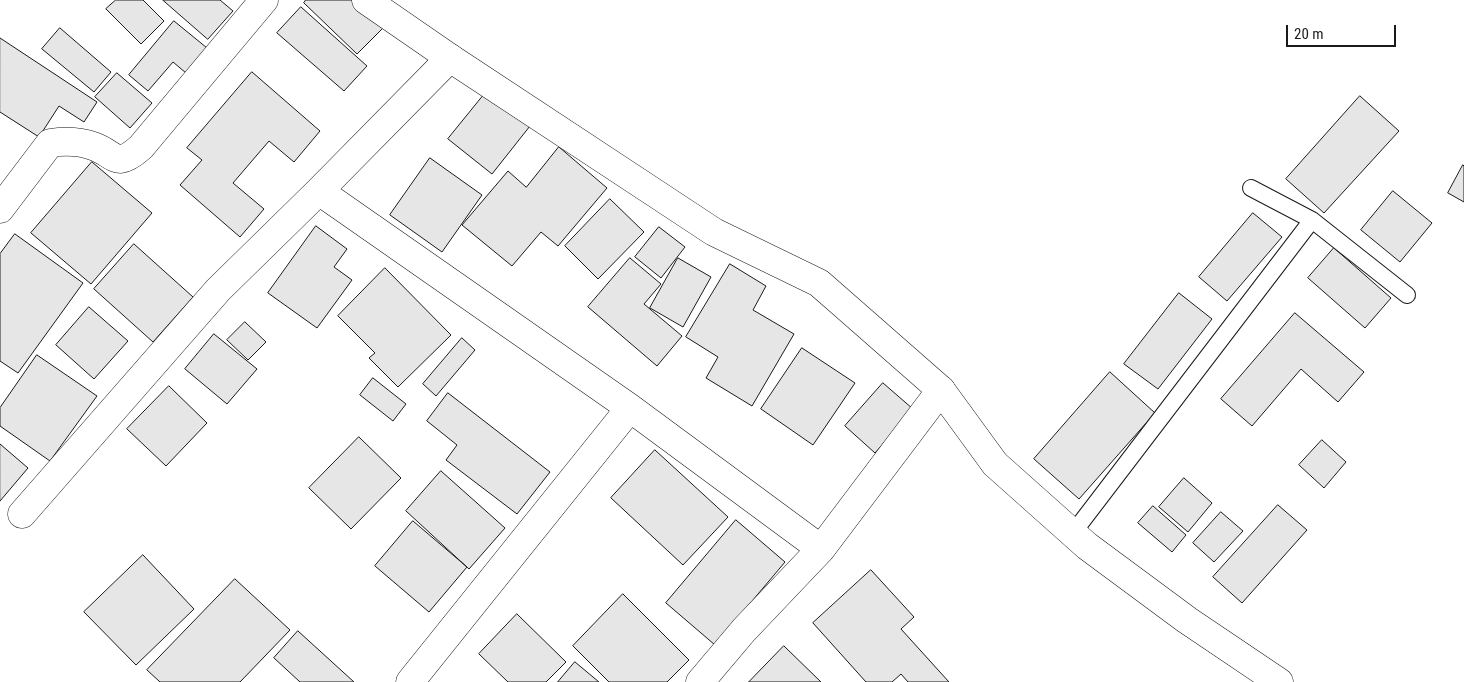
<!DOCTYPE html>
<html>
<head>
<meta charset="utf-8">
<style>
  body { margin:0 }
  #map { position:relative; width:1464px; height:682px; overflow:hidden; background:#fff; font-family:"Roboto Condensed",sans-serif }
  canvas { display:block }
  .scale { position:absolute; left:1286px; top:25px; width:110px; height:22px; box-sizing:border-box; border:2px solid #1a1a1a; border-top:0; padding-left:6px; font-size:15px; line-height:18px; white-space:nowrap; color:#1a1a1a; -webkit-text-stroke:4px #fff; paint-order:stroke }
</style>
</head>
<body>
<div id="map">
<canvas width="1464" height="682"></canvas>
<div class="scale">20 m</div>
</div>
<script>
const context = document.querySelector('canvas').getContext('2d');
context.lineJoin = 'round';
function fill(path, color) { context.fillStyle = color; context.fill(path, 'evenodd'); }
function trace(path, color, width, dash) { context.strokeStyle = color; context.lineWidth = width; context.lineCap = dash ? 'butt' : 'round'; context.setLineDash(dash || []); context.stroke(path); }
const building = new Path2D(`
  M116 0H143L164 21 141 44 106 9Z
  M163 0H220L233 11 208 39Z
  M306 0H354L383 28 357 54 304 3Z
  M301 7 367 66 344 91 277 33Z
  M174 21 207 48 186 73 173 62 148 91 129 75Z
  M60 28 111 72 94 92 42 49Z
  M0 38 97 102 84 122 59 106 39 137 0 112Z
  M252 72 320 131 294 162 269 141 233 183 264 209 240 237 180 185 202 160 187 148Z
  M117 73 152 103 130 128 95 97Z
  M487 91 530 126 492 174 448 139Z
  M1360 96 1399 131 1324 213 1286 179Z
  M559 147 607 188 558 246 541 232 512 266 462 225 508 171 526 187Z
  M430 158 482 195 442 252 390 215Z
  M92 162 152 213 91 284 31 233Z
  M1463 165 1464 166V202L1448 193Z
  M1393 191 1432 223 1400 262 1361 230Z
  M610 199 644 232 598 279 565 246Z
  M1253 213 1282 237 1227 301 1199 277Z
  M316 226 347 249 334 267 352 280 317 328 268 293Z
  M659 227 685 247 661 278 635 257Z
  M15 234 83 283 18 373 0 361V254Z
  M134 244 193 297 153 342 94 289Z
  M1334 248 1391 298 1365 328 1308 278Z
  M630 258 661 284 644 304 682 336 657 366 588 307Z
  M678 258 711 277 683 327 650 308Z
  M730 264 766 286 753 310 794 334 752 406 706 378 718 357 686 337Z
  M385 268 451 335 398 387 369 358 375 353 338 316Z
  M1179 293 1212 319 1158 389 1124 364Z
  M89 307 128 341 94 379 56 345Z
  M1295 313 1364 372 1338 402 1301 369 1252 426 1221 399Z
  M245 322 266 342 248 360 227 340Z
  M214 334 257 369 227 404 185 369Z
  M462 338 475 350 436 396 423 384Z
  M802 348 855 383 813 445 761 409Z
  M37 355 97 396 50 461 0 426V408Z
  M1110 372 1155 413 1079 499 1034 459Z
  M373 378 406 404 393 421 360 395Z
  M883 383 913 409 875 453 845 426Z
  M169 386 207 423 166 466 127 429Z
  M448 393 550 472 517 514 446 460 457 445 427 421Z
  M359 437 401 478 351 529 309 488Z
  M1322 440 1346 462 1324 488 1299 465Z
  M0 444 28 468 0 501Z
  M655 450 728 517 683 565 611 498Z
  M441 471 505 528 469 569 406 511Z
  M1184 478 1212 503 1188 532 1159 507Z
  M1278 505 1307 530 1242 603 1213 577Z
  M1153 506 1186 535 1172 552 1138 523Z
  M1221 512 1243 531 1214 562 1193 543Z
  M736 520 785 562 715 645 666 603Z
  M413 521 467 567 429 612 375 566Z
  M143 555 194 609 136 665 84 612Z
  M871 570 914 617 901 629 949 682H908L901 674 892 682H866L813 623Z
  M235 579 290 630 240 682H160L147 670Z
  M623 594 689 660 667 682H609L573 646Z
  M517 614 566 662 546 682H508L479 654Z
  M298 631 354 682H300L274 658Z
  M784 646 821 682H749Z
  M575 662 599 682H558Z`);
const lane = new Path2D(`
  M1251 188 1312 220 1407 295
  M1073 533 1312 220`);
const street = new Path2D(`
  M319 191 630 408 821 549
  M0 209 50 143C64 141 79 141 93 146 116 154 115 170 141 147L264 0
  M22 514 218 290 319 191 450 58
  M410 682 630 408
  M700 682 744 630 821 549 941 390`);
const secondary = new Path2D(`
  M366 0 450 58 714 232 819 283 941 390 995 464 1087 546 1187 620 1279 682`);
fill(building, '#e6e6e6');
trace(building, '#1a1a1a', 1);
trace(lane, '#1a1a1a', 18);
trace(street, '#1a1a1a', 29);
trace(secondary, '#1a1a1a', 29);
trace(lane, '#fff', 16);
trace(street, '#fff', 28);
trace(secondary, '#fff', 28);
</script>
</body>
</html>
